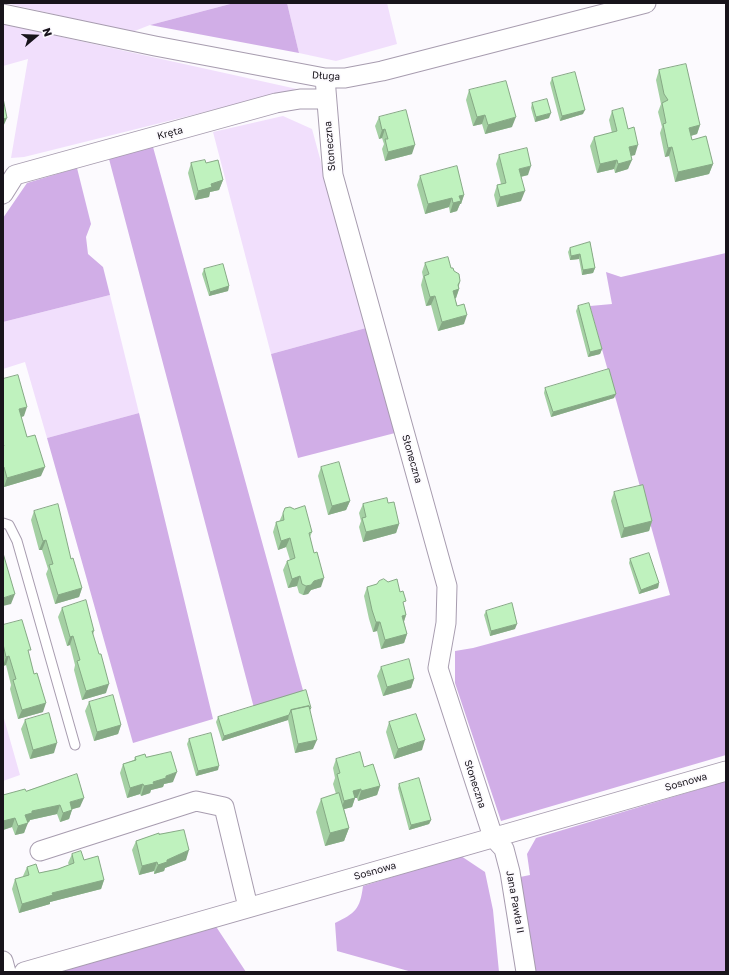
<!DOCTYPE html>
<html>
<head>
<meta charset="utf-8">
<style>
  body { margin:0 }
  #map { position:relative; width:729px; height:975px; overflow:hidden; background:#fcfafe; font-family:"Golos Text",sans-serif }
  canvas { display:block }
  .frame { position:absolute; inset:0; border:4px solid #18141b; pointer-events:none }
  .north { position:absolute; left:16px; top:16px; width:40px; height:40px; -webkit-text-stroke:3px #fcfafe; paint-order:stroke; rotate:71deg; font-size:11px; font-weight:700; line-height:16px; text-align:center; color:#18141b }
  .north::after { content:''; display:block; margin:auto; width:14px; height:18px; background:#18141b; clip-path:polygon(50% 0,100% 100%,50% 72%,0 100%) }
</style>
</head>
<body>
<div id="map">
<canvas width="729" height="975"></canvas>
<div class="frame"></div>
<div class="north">N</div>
</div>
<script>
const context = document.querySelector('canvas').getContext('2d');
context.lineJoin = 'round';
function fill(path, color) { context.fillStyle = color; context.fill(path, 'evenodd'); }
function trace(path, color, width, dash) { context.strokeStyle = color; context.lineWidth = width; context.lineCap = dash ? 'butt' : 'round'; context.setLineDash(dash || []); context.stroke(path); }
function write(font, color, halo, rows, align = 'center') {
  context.font = font + ' "Golos Text",sans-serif'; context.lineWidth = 3.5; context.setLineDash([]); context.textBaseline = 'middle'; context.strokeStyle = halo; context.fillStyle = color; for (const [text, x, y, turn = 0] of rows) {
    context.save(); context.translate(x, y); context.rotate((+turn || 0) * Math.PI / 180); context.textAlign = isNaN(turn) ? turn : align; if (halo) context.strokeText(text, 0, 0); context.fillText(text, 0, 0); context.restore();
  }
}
const green = new Path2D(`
  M5 3H234L150 25 132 32Z
  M287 3H387L397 44 336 61 299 53Z
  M3 24 297 89 24 157 11 158 28 59 3 66Z
  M283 116 312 129 366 328 271 354 213 132Z
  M110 295 139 413 47 438 25 362 3 369V322Z
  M3 715 20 775 3 781Z`);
const forest = new Path2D(`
  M234 3H287L299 53 150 25Z
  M153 147 304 694 254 708 109 159Z
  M77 168 91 224 86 237 88 254 103 267 110 295 3 322V218L27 183Z
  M726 253V755L501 821 455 683V651L473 648 670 595 590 306 612 304 606 272 621 277Z
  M366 328 395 433 298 458 271 354Z
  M139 413 213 719 133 743 47 438Z
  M726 781V972H536L520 877 530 875 527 854 536 838Z
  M461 856 485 872 493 910 499 972H412L337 951 335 923C355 913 360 910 363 886Z
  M215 925 246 972H51Z`);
const lane = new Path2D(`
  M3 523 9 525 17 541 75 745`);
const street = new Path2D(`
  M3 14 155 46 325 78H345L382 71 646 3
  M325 78 333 175 447 586 446 623 438 668 493 837 504 849 510 872 526 972
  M3 194 15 175 276 103 300 99H326
  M40 851 196 801 224 807 248 907
  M3 961 6 972
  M24 972 726 771`);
const wall = new Path2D(`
  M659 70 700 125 697 134 691 136 692 140 713 164 709 174 675 182 669 156 665 157 660 133 662 127 658 112 661 104 656 80Z
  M552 78 583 114 560 121 550 83Z
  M469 90 512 127 485 134 482 124 473 126 466 100Z
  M532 103 549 118 535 122 531 108Z
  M612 111 628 129 635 155 631 156 628 169 615 173 614 169 597 173 590 146 594 137 612 133 609 120Z
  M379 117 412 154 385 161 382 149 384 144 382 138 379 139 375 126Z
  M499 155 528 175 521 177V201L497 207 494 195 497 185 501 184 496 164Z
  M191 163H206L223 180 219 190 210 192 209 197 195 200 188 173Z
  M420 176 464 195 461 204H460L457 211 450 213 449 207 425 214 417 185Z
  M590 242 595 268 593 273 582 275 579 259 570 260 568 252 570 248Z
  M425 263 451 268 460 281 459 286V289L456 298 455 299 464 324 438 331 431 305 426 306 421 285 423 277 422 272Z
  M204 269 229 286 228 291 209 296 202 274Z
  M578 306 602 349 600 354 588 357 576 311Z
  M3 379 24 416 21 417 27 437 41 476 4 487 3 485Z
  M545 388 614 398 551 417 544 393Z
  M321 467 350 501 346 510 328 515 318 476Z
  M614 492 652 521 649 531 621 538 611 501Z
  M388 503 399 524 396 533 363 542 359 527 361 521 359 513 363 504Z
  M34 511 71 559 82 588 79 597 55 604 46 574 48 569 42 550H39L31 520Z
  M283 513 312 532 310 537 321 587 311 590 308 594 303 595 299 593 297 586 288 588 283 570 287 561 290 560 286 547 278 550 273 532 276 522H279Z
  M630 559 659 583 658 588 639 594 629 563Z
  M367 587 404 606 406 615 404 622 407 634 404 643 381 649 377 631 373 632 369 619 364 596Z
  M62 608 94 631 93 635 106 693 82 700 74 670 75 665 70 645 67 646 58 617Z
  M486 611 515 629 490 636 484 615Z
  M3 625 29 655 43 712 18 719 10 689 11 685 6 665 3 666Z
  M381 667 414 679 411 688 383 696 377 676Z
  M89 702 121 725 118 734 94 741 85 711Z
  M311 708 310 711 313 749 295 753 288 720 222 741 216 722 218 717Z
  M25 720 54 753 30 759 21 729Z
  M389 722 422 750 394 759 386 732Z
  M189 739 218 770 196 776 187 744Z
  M135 757H146L173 782 164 784 163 787 151 790 150 793 141 796 140 794 127 798 120 773 123 764 134 760Z
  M336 759 364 767 380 786 377 795 358 801 357 798H355L352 807 344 809 349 828 344 841 325 846 316 812 321 799 336 794 333 784 335 778 333 768Z
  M399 784 431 820 429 824 409 830 398 788Z
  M26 791 80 807 72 809 69 819 60 822 57 814 30 820 29 822 27 823 24 833 15 835 12 827 3 830V795Z
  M159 834 186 860 165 868 164 871 154 874V871L139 875 132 850 136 841Z
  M72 854 84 860 104 880 101 889 50 902V904L19 913 12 889 15 879 24 877 23 876 27 867 39 873 58 869 69 865 68 863Z`);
const shadedWall = new Path2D(`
  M585 110 583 114 560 121 562 116Z
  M551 113 549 118 535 122 536 117Z
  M485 115 482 124 473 126 477 117Z
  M516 117 512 127 485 134 488 125Z
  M7 118 3 127V119Z
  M700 125 697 134 686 137 689 128Z
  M385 129 382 138 379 139 382 130Z
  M415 145 412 154 385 161 388 152Z
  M638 145 635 155 625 157 629 147Z
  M672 147 669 156 665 157 668 148Z
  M617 160 614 169 597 173 600 164Z
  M632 160 628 169 615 173 618 164Z
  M713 164 709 174 675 182 678 172Z
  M531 166 528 175 515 178 519 169Z
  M223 180 219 190 210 192 209 197 195 200 198 191 211 184Z
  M525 191 521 201 497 207 500 197Z
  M464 195 461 204H460L457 211 450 213 453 203 459 196Z
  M452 198 449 207 425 214 428 204Z
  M580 254 579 259 570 260 571 256Z
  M595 268 593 273 582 275 583 270Z
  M460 281 457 290 459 289 456 298 450 300 453 291Z
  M229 286 228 291 209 296 210 292Z
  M435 296 431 305 426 306 430 297Z
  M467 315 464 324 438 331 442 322Z
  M602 349 600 354 588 357 590 352Z
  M616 394 614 398 551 417 553 412Z
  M27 407 24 416 16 419 19 409Z
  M45 467 41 476 4 487 7 478Z
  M350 501 346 510 328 515 332 506Z
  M652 521 649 531 621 538 624 528Z
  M399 524 396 533 363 542 366 532Z
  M290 538 286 547 278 550 281 541Z
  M46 540 42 550H39L43 541Z
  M300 576 297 586 288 588 292 579Z
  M324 578 321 587 311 590 308 594 303 595 306 586 314 581Z
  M659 583 658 588 639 594 641 590Z
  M82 588 79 597 55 604 58 595Z
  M15 594 11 604 3 606V598Z
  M406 615 403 624 402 616Z
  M376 622H380L377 631 373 632Z
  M517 624 515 629 490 636 491 631Z
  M407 634 404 643 381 649 385 640Z
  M73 636 70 645 67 646 70 637Z
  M9 656 6 665 3 666 6 657Z
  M414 679 411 688 383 696 387 687Z
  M109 684 106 693 82 700 86 691Z
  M46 703 43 712 18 719 22 710Z
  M289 715 288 720 222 741 224 736Z
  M121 725 118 734 94 741 97 732Z
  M317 740 313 749 295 753 298 744Z
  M425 740 422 750 394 759 398 749Z
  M57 743 54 753 30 759 33 750Z
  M219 766 218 770 196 776 198 771Z
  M177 772 173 782 164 784 163 787 151 790 150 793 141 796 144 786 166 776Z
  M143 784 140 794 127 798 130 788Z
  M380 786 377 795 358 801 361 791Z
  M361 789 357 798H355L352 807 341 810 344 801 353 791Z
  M84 798 80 807 66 811 70 802Z
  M60 805 57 814 30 820 29 822 22 824 25 815 32 811Z
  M72 810 69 819 60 822 63 813Z
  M15 818 12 827 3 830V821Z
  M431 820 429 824 409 830 411 825Z
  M28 823 24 833 15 835 18 826Z
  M349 828 344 841 325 846 330 833Z
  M189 850 186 860 165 868 164 871 154 874 158 865 167 860Z
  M157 862 154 871 139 875 142 866Z
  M104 880 101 889 50 902V904L19 913 22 904 52 893Z`);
const building = new Path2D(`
  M686 64 700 125 689 128 692 140 706 136 713 164 678 172 672 147 668 148 663 124 666 123 662 103 668 100 664 94 659 70Z
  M575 72 585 110 562 116 552 78Z
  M506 81 516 117 488 125 485 115 477 117 469 90Z
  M3 98 7 118 3 119Z
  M547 99 551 113 536 117 532 103Z
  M623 108 628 129 634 127 638 145 629 147 632 160 618 164 617 160 600 164 594 137 617 131 612 111Z
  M406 110 415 145 388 152 385 139H388L385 129 382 130 379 117Z
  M527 148 531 166 519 169 525 191 500 197 497 185 506 183 499 155Z
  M205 160 206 163 218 160 223 180 211 184 212 187 198 191 191 163Z
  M457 166 464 195 459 196 461 201 453 203 452 198 428 204 420 176Z
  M590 242 595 268 583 270 580 254 571 256 570 248Z
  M448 257 451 268H453L454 271 459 274 460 281 458 285 459 289 453 291 457 306 464 304 467 315 442 322 435 296 430 297 424 276 429 274 425 263Z
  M223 264 229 286 210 292 204 269Z
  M589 303 602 349 590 352 578 306Z
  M609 369 616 394 553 412 545 388Z
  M18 375 27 407 19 409 27 437 35 435 45 467 7 478 4 467H3V447L4 446 3 443V379Z
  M339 462 350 501 332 506 321 467Z
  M643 485 652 521 624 528 614 492Z
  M387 498 388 503 394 502 399 524 366 532 362 518 366 517 363 504Z
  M58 504 71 559 73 558 82 588 58 595 49 565 53 564 46 540 43 541 34 511Z
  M305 506 312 532 309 533 314 553 317 552 324 578 314 581 311 585 306 586 302 584 300 576 292 579 287 561 295 558 290 538 281 541 276 522 284 520 283 513 285 508 290 507 294 509Z
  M3 553 15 594 3 598Z
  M649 553 659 583 641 590 630 559Z
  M384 579 388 582 397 579 400 592 403 591 406 601 403 602 406 615 402 616 407 634 385 640 380 622H376L372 610 367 587 377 584 379 581Z
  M86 600 94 631H92L99 654H101L109 684 86 691 77 661 80 660 73 636 70 637 62 608Z
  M512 603 517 624 491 631 486 611Z
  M22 620 31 650H28L34 674 37 673 46 703 22 710 13 680 16 679 9 656 6 657 3 644V625Z
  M409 659 414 679 387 687 381 667Z
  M306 690 311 708 310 709 309 706 291 710 289 715 224 736 218 717Z
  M113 695 121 725 97 732 89 702Z
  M309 706 317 740 298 744 291 710Z
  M49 713 57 743 33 750 25 720Z
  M416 714 425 740 398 749 389 722Z
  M211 733 219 766 198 771 189 739Z
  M171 752 177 772 166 776V778L153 782 154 784 144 786 143 784 130 788 123 764 136 760 135 757 145 754 146 757Z
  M360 752 364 767 373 764 380 786 361 791V789L353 791 355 798 344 801 337 774 340 773 336 759Z
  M77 774 84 798 70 802 72 810 63 813 60 805 32 811V813L25 815 28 823 18 826 15 818 3 821V795L25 789 26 791Z
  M419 778 431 820 411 825 399 784Z
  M339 793 349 828 330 833 321 799Z
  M184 830 189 850 167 860V862L158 865 157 862 142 866 136 841 159 833V834Z
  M81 851 84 860 98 856 104 880 52 893 53 895 22 904 15 879 29 875 27 867 36 864 39 873 58 869 74 863 72 854Z`);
const streetNames = [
  ["Długa",326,76,4],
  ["Kręta",170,133,-15],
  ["Słoneczna",330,146,-95],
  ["Słoneczna",412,459,74],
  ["Sosnowa",686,782,-16],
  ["Słoneczna",475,784,72],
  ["Sosnowa",375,871,-16],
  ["Jana Pawła II",515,902,80]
];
fill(green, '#f1dffc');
fill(forest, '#d1aee7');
trace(lane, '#a79caf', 11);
trace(street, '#a79caf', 21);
trace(lane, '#fff', 9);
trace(street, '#fff', 19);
fill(wall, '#a4d0a3');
fill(shadedWall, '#86a985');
fill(building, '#bff2be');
trace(building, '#86a985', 1);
write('10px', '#18141b', '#fcfafe', streetNames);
</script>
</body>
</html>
